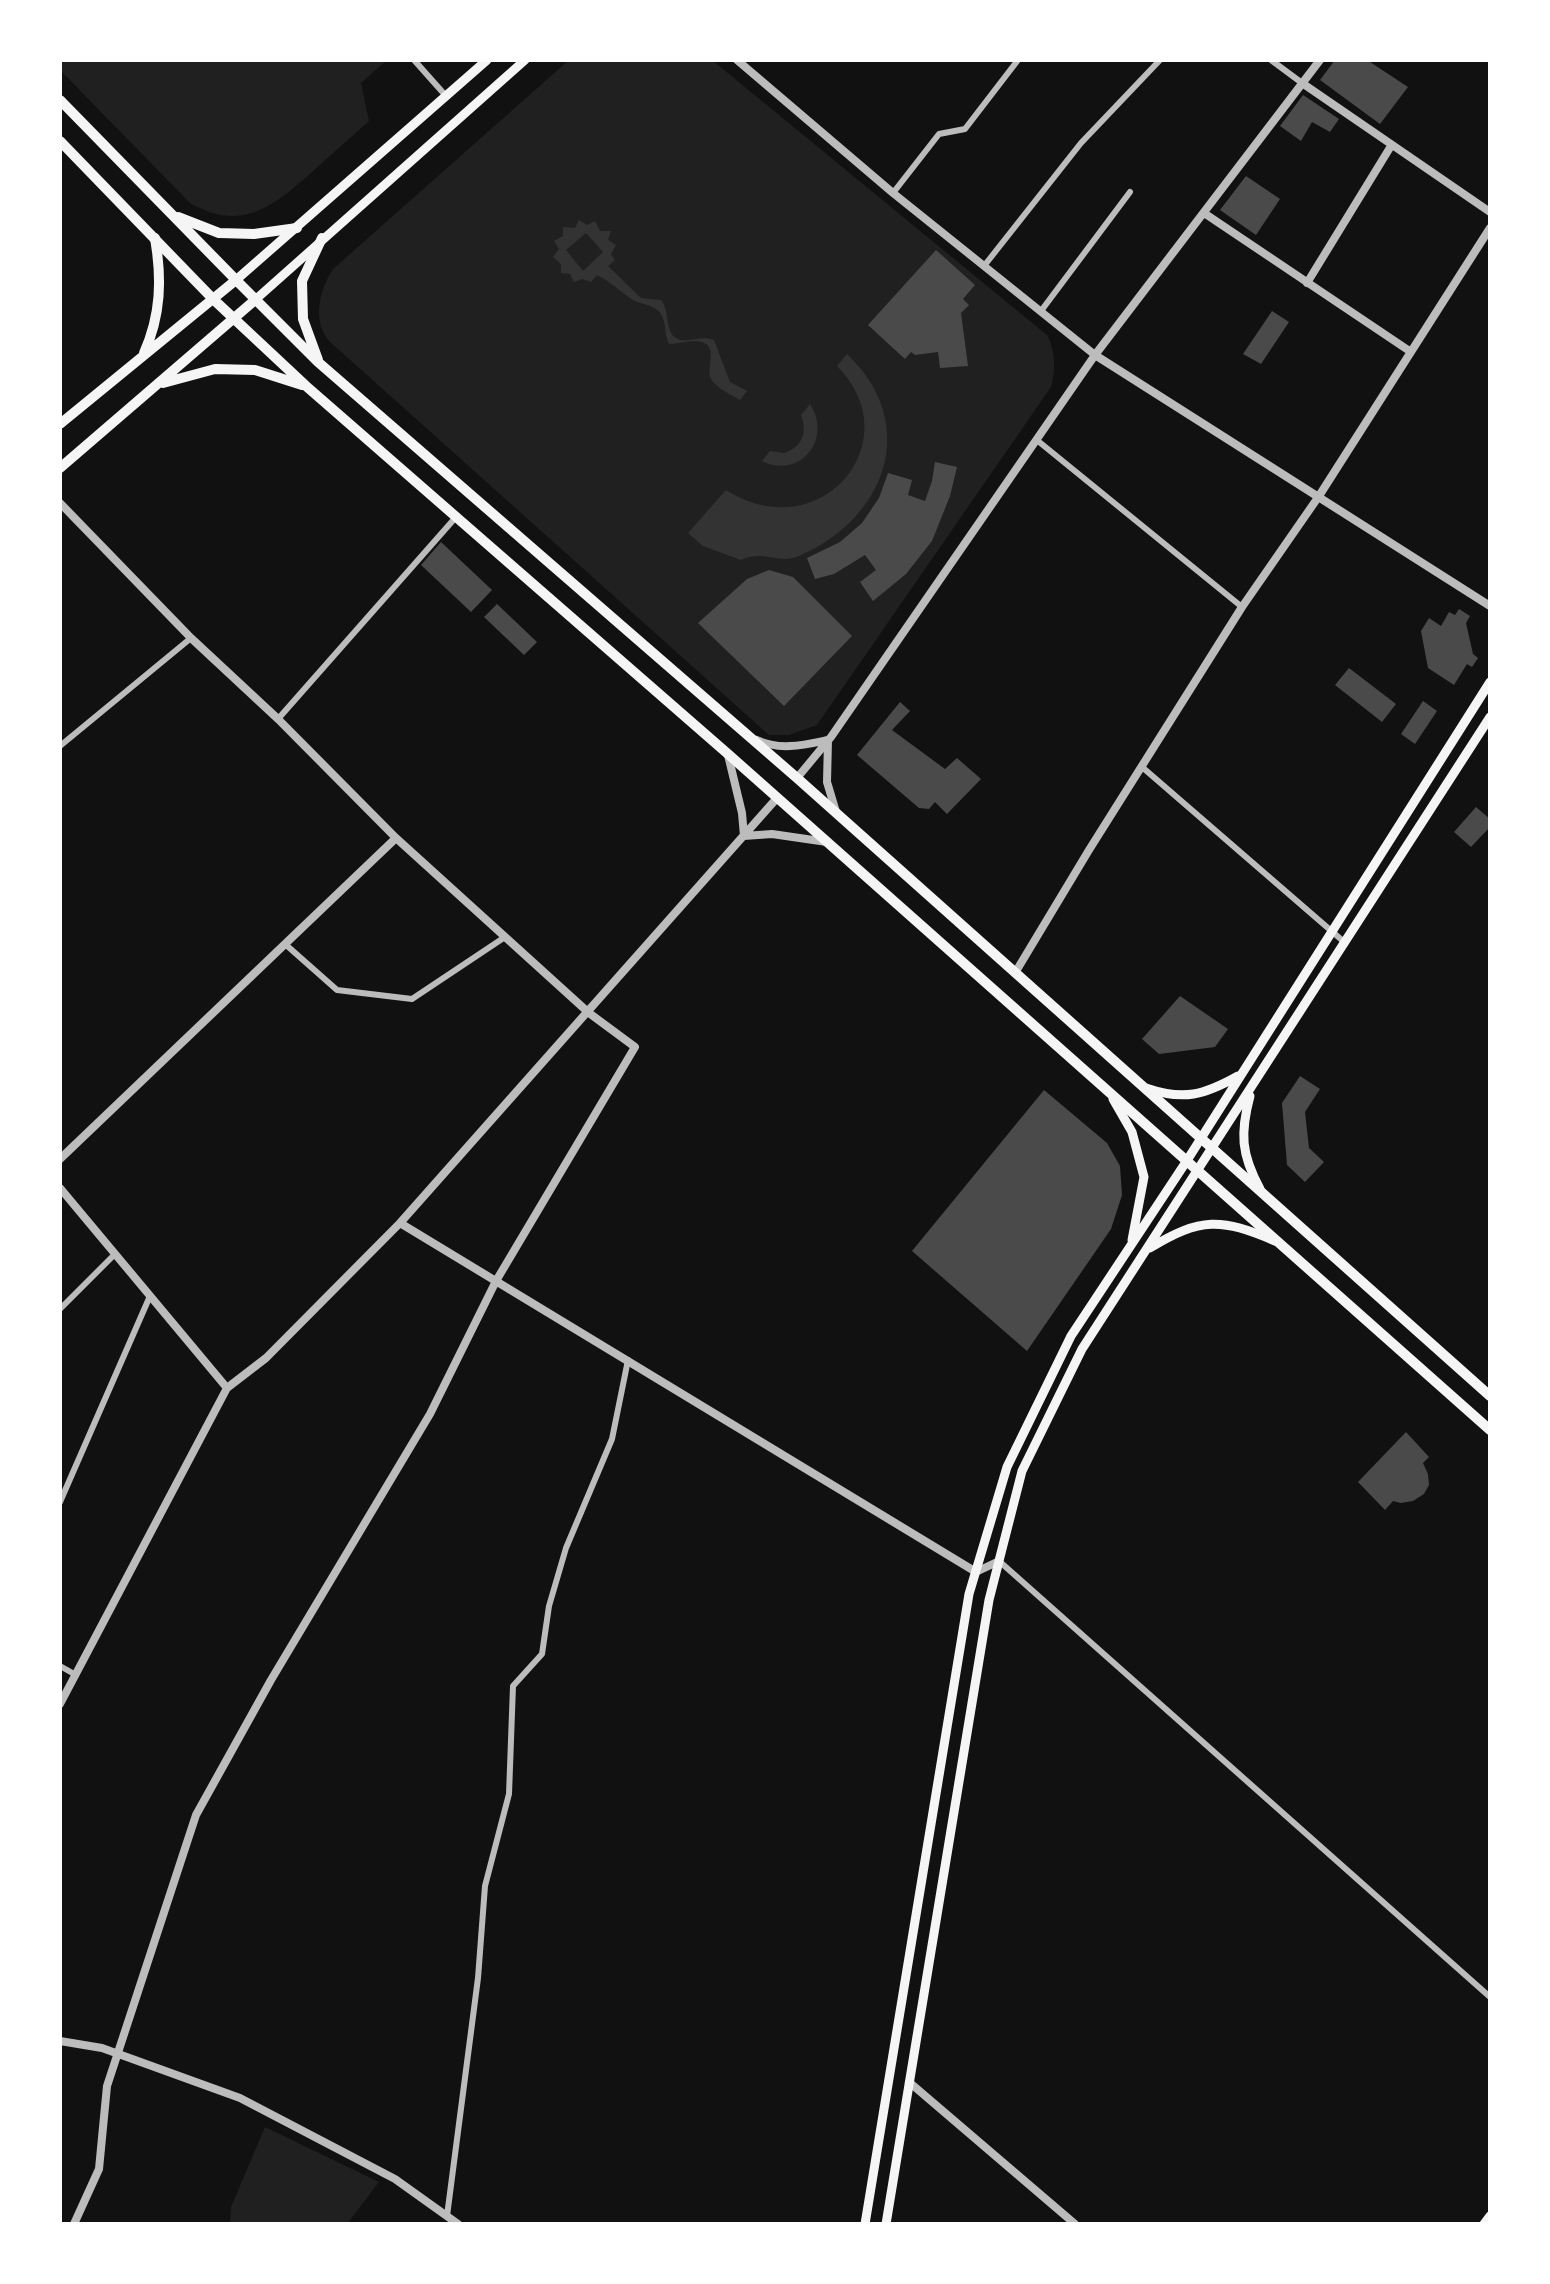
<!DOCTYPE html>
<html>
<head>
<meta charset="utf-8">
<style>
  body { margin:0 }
  #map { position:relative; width:1550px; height:2284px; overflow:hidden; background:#111; font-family:Cabin,sans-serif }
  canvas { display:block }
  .frame { position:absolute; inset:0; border:62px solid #fff; pointer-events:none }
</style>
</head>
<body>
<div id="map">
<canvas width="1550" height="2284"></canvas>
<div class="frame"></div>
</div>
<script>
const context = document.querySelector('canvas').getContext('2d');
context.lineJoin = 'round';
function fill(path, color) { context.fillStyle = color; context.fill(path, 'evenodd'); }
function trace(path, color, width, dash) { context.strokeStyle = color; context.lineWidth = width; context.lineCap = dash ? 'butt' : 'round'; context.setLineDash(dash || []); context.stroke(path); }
const green = new Path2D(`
  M60 60H387L361 83 369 121C350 138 331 155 312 172 274 206 241 233 190 203L60 70Z
  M569 60H712L1048 336C1055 353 1056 369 1051 387L817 725 789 735H769L329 341C312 320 319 291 333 269Z
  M265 2127 379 2182 347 2224H230L231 2207Z`);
const water = new Path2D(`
  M579 220 587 225 595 221 600 231H611L608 240 616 245 611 254 615 260 608 266 641 298 661 300C671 311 663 335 680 340 692 342 702 335 714 340L730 382 747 391 740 400C732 395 720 390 713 382 703 371 720 348 702 342 693 339 679 344 669 344 664 335 667 324 661 314 655 305 643 305 633 300 621 292 611 282 597 275L591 282 582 279 574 282 570 274 561 273V264L553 257 559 249 554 241 563 236V227L575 228ZM586 233 603 252 583 271 566 250Z
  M847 354C921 424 886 519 799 556 778 565 765 549 741 560L703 546 688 533 726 490C820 550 912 441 837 366Z
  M810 404C833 439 800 480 762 461L770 451 784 453C802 447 808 433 801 415Z`);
const building = new Path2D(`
  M1335 60H1367L1408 87 1380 124 1320 80Z
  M1303 95 1339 119 1330 132 1312 122 1301 141 1280 126Z
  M1246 176 1280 199 1256 235 1220 210Z
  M936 250 975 285 963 299 969 305 961 313 968 366 940 368 938 352 915 355 911 352 905 359 868 325Z
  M1272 311 1289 322 1261 364 1243 354Z
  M935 462 957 467 950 496 932 541 906 574 873 601 860 582 876 570 865 555 834 574 815 579 807 558 840 542 862 523 879 498 888 473 912 480 908 495 925 501 932 481Z
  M441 542 492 590 471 612 421 565Z
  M769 570 793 577 852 636 784 706 698 623 747 579Z
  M497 604 537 642 524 655 484 617Z
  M1459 609 1470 616 1466 623 1473 654 1478 658 1472 667 1467 664 1454 685 1428 668 1421 631 1429 618 1441 626 1449 612 1455 615Z
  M1349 668 1396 704 1382 722 1335 685Z
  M1423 701 1437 711 1415 744 1401 734Z
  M900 702 910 711 892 730 945 769 957 758 981 779 947 814 935 802 929 809 919 808 857 755Z
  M1476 807 1490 819V827L1471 847 1454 832Z
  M1180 996 1228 1029 1215 1047 1159 1054 1142 1039Z
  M1300 1076 1320 1089 1305 1112 1309 1148 1324 1162 1305 1182 1287 1165 1282 1103Z
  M1044 1090 1107 1143 1120 1166 1122 1195 1111 1229 1027 1351 912 1251Z
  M1406 1432 1429 1457 1423 1463 1428 1474 1429 1485 1424 1494 1413 1501 1401 1503 1393 1501 1385 1510 1358 1482Z`);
const minor = new Path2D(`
  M414 60 446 96
  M1271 60 1302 83
  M893 193 939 134 965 129 1018 60
  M984 266 1081 143 1160 60
  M1041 311 1130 192
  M1038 441 1242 607
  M278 719 456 517
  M60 746 191 638
  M1142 767 1343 941
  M285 944 337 990 412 999 505 937
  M60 1309 115 1254
  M60 1502 150 1296
  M999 1561 1490 1997
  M60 1666 76 1675
  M447 2216 478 1978 485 1886 509 1794 513 1686 542 1654 549 1606 566 1548 612 1439 628 1360`);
const tertiary = new Path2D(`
  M737 60 893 193 1095 355 1490 606
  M1302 83 1490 212
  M1204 213 1411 352
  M1307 283 1391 146
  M60 503 191 638 278 719 396 838 589 1013 635 1047 496 1281 430 1414 271 1680 196 1815 107 2086 99 2169 74 2224
  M757 740C780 751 804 745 828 740L827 782 836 812
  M728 755 742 813 744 836 772 834 827 842
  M797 778 831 737 1095 355 1320 60
  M1015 973 1089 850 1242 607 1319 496 1490 228
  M60 1159 396 838
  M60 1188 227 1388
  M400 1223 976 1572 999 1561
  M60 1704 227 1388 266 1358 400 1223 777 798
  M60 2041 102 2048 240 2098 395 2179 458 2224
  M909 2082 1075 2224`);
const secondary = new Path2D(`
  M236 280 487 60
  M255 300 525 60
  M1146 1088C1184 1101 1204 1095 1238 1076
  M1250 1096C1240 1133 1241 1154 1260 1189
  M1113 1099 1132 1132 1144 1177 1132 1240
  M1150 1248C1201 1217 1221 1218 1275 1241
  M865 2224 969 1594 1007 1467 1071 1336 1186 1162 1490 682
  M886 2224 989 1600 1022 1471 1082 1349 1490 717
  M1484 2224 1490 2216`);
const primary = new Path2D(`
  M60 100 236 280
  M60 141 213 299
  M178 217 219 233 254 234 297 228`);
const trunk = new Path2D(`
  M213 299 306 386 728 754 1490 1430
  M144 353C161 315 162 279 155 238
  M318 360 303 319 302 281 322 238
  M163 383 215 369 255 370 302 385
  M60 424 236 280 318 362 797 778 1490 1396
  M60 468 255 300`);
fill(green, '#202020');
fill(water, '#333');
fill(building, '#4a4a4a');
trace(minor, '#bcbcbc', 6);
trace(tertiary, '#bcbcbc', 8);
trace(secondary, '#f5f5f5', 9);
trace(primary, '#f5f5f5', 10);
trace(trunk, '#f5f5f5', 10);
</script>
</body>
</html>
